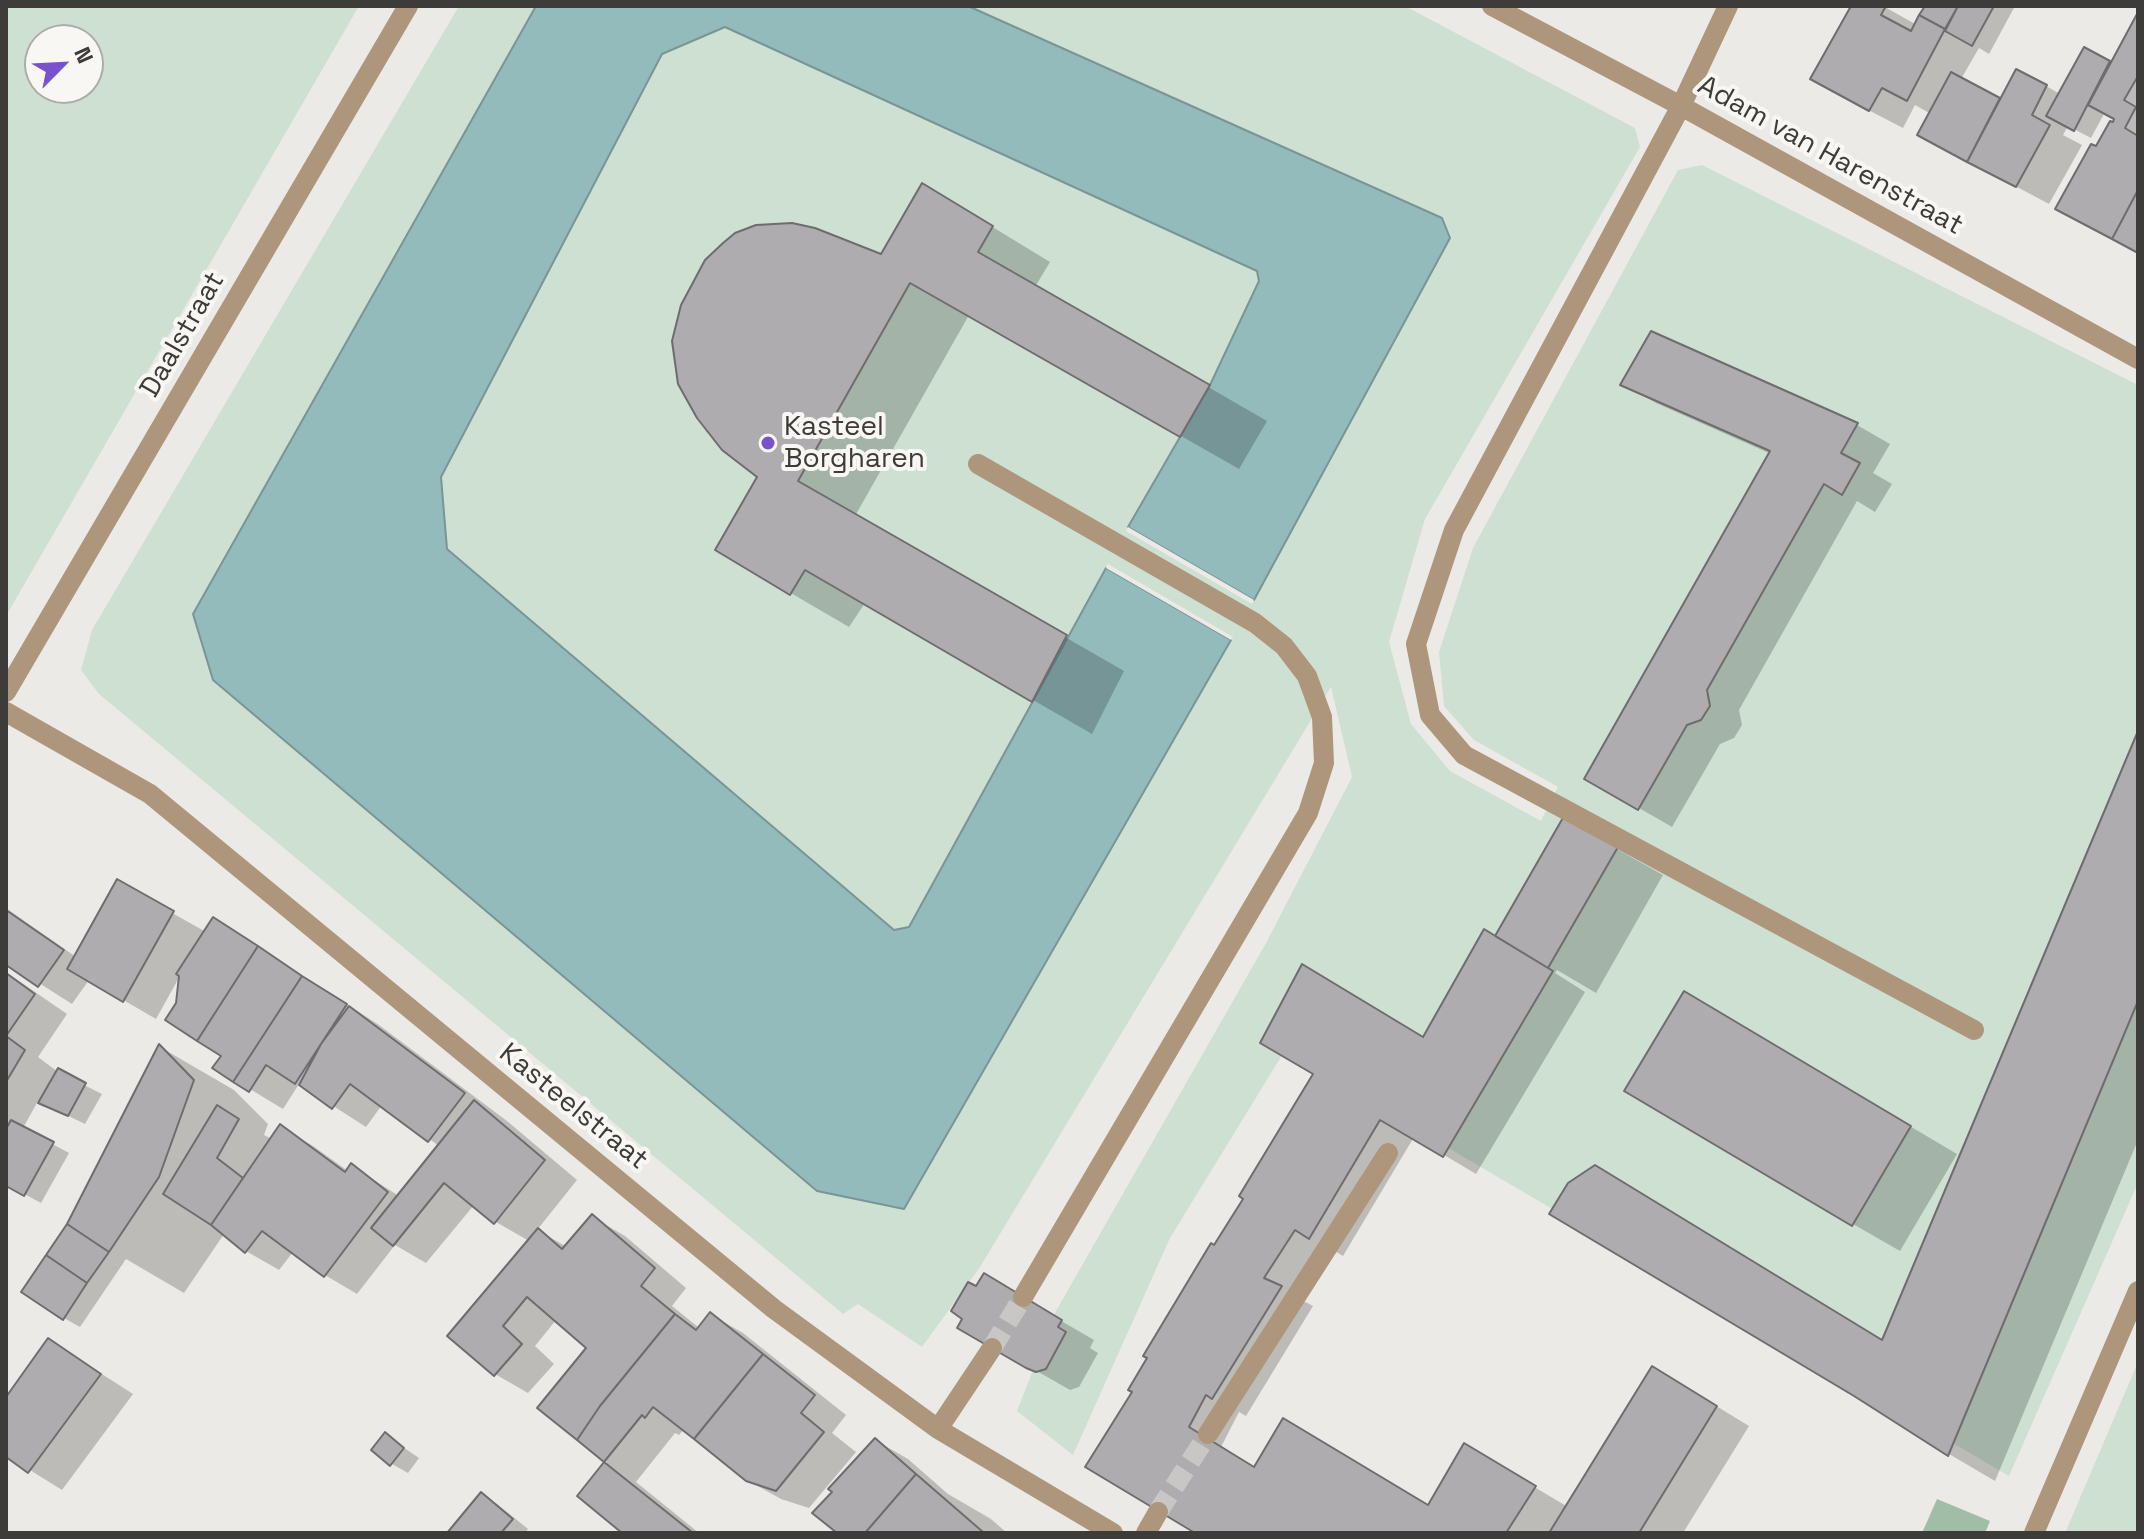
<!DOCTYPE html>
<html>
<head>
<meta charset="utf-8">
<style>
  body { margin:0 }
  #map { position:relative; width:2144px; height:1539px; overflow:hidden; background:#eceae7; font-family:"Space Grotesk",sans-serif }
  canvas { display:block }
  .frame { position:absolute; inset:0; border:8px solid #3d3c3b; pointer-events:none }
  .north { position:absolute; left:24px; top:24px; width:80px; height:80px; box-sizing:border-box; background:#f9f7f4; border:2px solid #aeacaa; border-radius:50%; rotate:66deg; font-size:22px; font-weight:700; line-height:32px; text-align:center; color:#3d3c3b }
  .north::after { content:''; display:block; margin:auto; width:28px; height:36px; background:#7853cc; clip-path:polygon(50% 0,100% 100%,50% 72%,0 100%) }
</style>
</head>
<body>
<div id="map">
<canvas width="2144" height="1539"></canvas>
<div class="frame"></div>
<div class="north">N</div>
</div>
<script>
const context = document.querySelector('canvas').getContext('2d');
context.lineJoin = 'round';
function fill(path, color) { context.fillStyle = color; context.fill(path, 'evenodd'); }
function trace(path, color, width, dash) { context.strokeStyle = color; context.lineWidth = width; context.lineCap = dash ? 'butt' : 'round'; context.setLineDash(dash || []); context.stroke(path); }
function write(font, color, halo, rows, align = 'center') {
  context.font = font + ' "Space Grotesk",sans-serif'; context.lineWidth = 8; context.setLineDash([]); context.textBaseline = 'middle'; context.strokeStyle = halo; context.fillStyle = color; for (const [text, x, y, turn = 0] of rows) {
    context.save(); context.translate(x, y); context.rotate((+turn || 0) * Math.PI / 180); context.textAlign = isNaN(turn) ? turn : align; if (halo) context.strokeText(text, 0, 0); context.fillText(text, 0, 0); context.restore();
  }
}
const green = new Path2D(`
  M6 6H359L6 616ZM40 40H88V88H40Z
  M459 6H536L193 614 817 1191 909 927 894 930 447 549 441 477 662 54 724 27 1257 271 1259 281 1210 385 1254 600 1450 238 1442 218 968 6H1405L1635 128 1640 147 1425 519 1389 642 1411 724 1450 771 1541 821 1558 787 1474 740 1444 706 1439 652 1473 548 1678 170 1702 165 2138 385V1183L2009 1476 1284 1052 1170 1238 1073 1455 1017 1411 1056 1311 1266 943 1352 777 1331 687 980 1267 922 1347 858 1304 843 1314 99 694 81 670 92 630Z
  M2138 1362V1533H2065Z`);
const forest = new Path2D(`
  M1937 1499 1990 1521 1985 1533H1922Z`);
const water = new Path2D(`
  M536 6H968L1442 218 1450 238 1254 600 1128 527 1210 385 1259 281 1257 271 725 27 662 54 441 477 447 549 894 930 909 927 1106 568 1231 640 904 1209 817 1191 213 680 193 614Z`);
const pier = new Path2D(`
  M1128 527 1254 600 1252 604 1126 531Z
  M1108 564 1233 637 1231 640 1106 568Z`);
const shadow = new Path2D(`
  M1853 6H1883L1917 25 1927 6H2015L1989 54 1979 48 1961 79 2001 101 2046 86 2060 94 2085 50 2113 65 2138 17V252L2097 149 2116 119 2105 112 2091 138 2068 126 2063 135 2082 145 2049 204 1953 153 1931 114 1915 105 1903 128 1845 98Z
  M981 220 1050 262 1035 287 1267 421 1239 469 969 315 855 516 1124 671 1092 734 865 603 849 627 717 550 882 256Z
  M1652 333 1857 425 1890 444 1873 473 1892 484 1875 512 1857 501 1739 710 1742 725 1734 738 1720 744 1672 827 1587 778 1771 454 1656 403 1623 384Z
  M2138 737V1140L1995 1481 1949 1454 1884 1342Z
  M1564 819 1663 875 1596 993 1557 970 1555 973 1585 992 1476 1174 1414 1137 1343 1256 1328 1247 1296 1297 1313 1306 1246 1416 1239 1412 1221 1447 1255 1469 1427 1507 1465 1446 1568 1507 1685 1387 1749 1426 1683 1533H1199L1134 1392 1214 1247 1424 1039 1496 938Z
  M117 882 206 932 246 939 379 1025 507 1121 577 1180 537 1230 567 1247 592 1217 625 1236 686 1288 672 1306 698 1327 710 1314 743 1333 846 1415 832 1433 856 1452 809 1508 781 1499 747 1480 684 1429 679 1435 675 1433 636 1482 699 1533H625L579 1496 607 1462 540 1408 588 1348 556 1320 535 1346 554 1364 528 1393 495 1374 450 1336 529 1241 496 1222 474 1205 426 1263 395 1245 357 1294 325 1275 293 1252 279 1270 246 1251 224 1234 184 1293 126 1259 80 1327 64 1318 68 1227 160 1047 234 1090 268 1124 264 1135 272 1139 280 1127 313 1146 348 1171 352 1166 399 1196 439 1146 382 1105 366 1127 299 1084 283 1109 215 1068 223 1055 178 1003 181 974 156 1019 89 980 72 1004 6 962V908L76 957Z
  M6 972 67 1014 38 1057 58 1072 102 1094 85 1124 38 1101 23 1128 69 1153 41 1203 6 1184Z
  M1732 1021 1957 1154 1900 1251 1853 1224Z
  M984 1276 1094 1340 1090 1348 1098 1353 1079 1387 1070 1390 960 1327Z
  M49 1340 133 1394 62 1490 6 1455V1400Z
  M385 1435 419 1458 408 1473 392 1464Z
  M875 1440 908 1459 948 1494 991 1519 1007 1533H839Z
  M481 1495 497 1504 528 1529 525 1533H450Z`);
const building = new Path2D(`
  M1851 6H1886L1881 15 1911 31 1919 15 1945 29 1907 101 1882 88 1869 111 1810 79Z
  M1925 6H1958L1945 29 1919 15Z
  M1958 6H1994L1972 46 1945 31Z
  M2137 14 2138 76 2124 100 2136 107 2125 128 2138 136V190L2112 239 2055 209 2091 144 2096 146 2110 121 2113 122 2114 119 2088 105Z
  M2084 47 2110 61 2074 131 2046 116Z
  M2016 69 2047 85 2032 115 2050 125 2016 187 1967 162Z
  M1951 72 2000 98 1967 162 1917 135Z
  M922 183 993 226 978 252 1210 385 1180 437 910 283 798 481 1067 635 1032 702 805 570 790 595 715 550 757 477 722 450 697 418 678 384 672 341 681 305 705 260 723 243 735 233 756 225 792 223 815 228 881 254Z
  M2138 190V253L2112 239Z
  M1651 331 1858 423 1841 453 1860 463 1842 495 1824 484 1707 690 1710 706 1701 720 1687 725 1638 810 1584 779 1770 451 1620 385Z
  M2138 731V1001L1948 1456 1854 1396 1549 1214 1568 1183 1595 1165 1882 1340Z
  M1564 816 1618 847 1548 968 1495 936Z
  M117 879 174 911 123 1002 67 969Z
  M6 910 64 950 38 987 6 965Z
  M213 917 258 946 197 1041 165 1020 176 1003 179 976 176 974Z
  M1484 929 1553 971 1443 1157 1380 1120 1309 1239 1295 1230 1264 1278 1282 1286 1212 1399 1206 1395 1189 1427 1254 1467 1283 1418 1428 1505 1464 1443 1536 1486 1506 1533H1195L1085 1467 1132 1392 1128 1390 1147 1358 1143 1356 1211 1243 1214 1245 1243 1199 1239 1196 1313 1074 1260 1043 1302 964 1423 1037Z
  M258 946 302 976 233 1082 212 1068 221 1056 197 1041Z
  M6 973 35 994 6 1036Z
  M302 976 347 1004 295 1084 266 1065 249 1092 233 1082Z
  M1684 991 1911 1126 1852 1226 1624 1091Z
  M349 1006 465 1093 428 1142 350 1084 332 1109 299 1085 321 1044Z
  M6 1036 25 1050 6 1082Z
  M159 1044 194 1080 159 1177 109 1252 67 1224Z
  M58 1068 86 1083 68 1116 38 1103Z
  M474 1100 545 1160 494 1224 444 1183 393 1246 371 1228Z
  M217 1105 239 1119 217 1158 243 1178 211 1225 163 1194Z
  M11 1120 54 1142 24 1196 6 1186V1129Z
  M280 1124 345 1172 351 1163 388 1192 324 1277 262 1231 245 1253 211 1225Z
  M592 1214 655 1268 641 1286 675 1314 600 1406 577 1440 537 1408 586 1348 527 1297 503 1326 522 1344 494 1376 447 1336 538 1228 562 1249Z
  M67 1224 109 1252 87 1283 46 1255Z
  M46 1255 87 1283 63 1320 21 1292Z
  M984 1273 1062 1320 1058 1327 1066 1332 1046 1369 1036 1372 1026 1368 957 1328 962 1319 951 1311 968 1282 976 1286Z
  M710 1312 763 1354 694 1439 653 1407 645 1418 642 1415 604 1462 577 1440 600 1406 675 1314 696 1330Z
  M48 1338 101 1374 28 1473 6 1457V1397Z
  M763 1354 815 1395 801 1413 824 1432 776 1491 746 1481 694 1439Z
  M1652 1366 1717 1406 1639 1533H1549Z
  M385 1432 404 1448 390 1466 371 1450Z
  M875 1438 916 1474 865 1533H837L812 1513 832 1492 828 1489Z
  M604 1462 693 1533H622L577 1496Z
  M916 1474 983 1532 982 1533H865Z
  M481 1492 513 1519 501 1533H447Z`);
const minorTunnel = new Path2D(`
  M992 1348 1023 1297
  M1158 1512 1208 1434`);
const minor = new Path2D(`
  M1492 6 1681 106 2138 359
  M1728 6 1681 106 1454 530 1416 644 1430 715 1464 755 1974 1030
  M978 464 1255 623 1284 646 1307 676 1322 717 1324 763 1308 813 1023 1297
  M6 692 408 6
  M6 712 150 794 774 1309 938 1429 1113 1533
  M938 1429 992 1348
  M1208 1434 1388 1153
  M1146 1533 1158 1512
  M2034 1533 2138 1291`);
const markers = [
  [768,443,8,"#7853cc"]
];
const streetNames = [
  ["Adam van Harenstraat",1830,156,29],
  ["Daalstraat",183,335,-60],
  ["Kasteelstraat",573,1107,39]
];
const poiNames = [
  ["Kasteel",784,427],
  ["Borgharen",784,459]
];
fill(green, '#cee0d2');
fill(forest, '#a1bda8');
fill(water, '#93bbbc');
trace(water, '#799595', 2);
fill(pier, '#eceae7');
fill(shadow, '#0003');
fill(building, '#aeacae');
trace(building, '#6f6c6f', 2);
trace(minorTunnel, '#c9c7c5', 20, [20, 10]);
trace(minor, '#ad967c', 20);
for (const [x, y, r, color] of markers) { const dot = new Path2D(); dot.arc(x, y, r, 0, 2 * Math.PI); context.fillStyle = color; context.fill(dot); trace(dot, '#f9f7f4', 3); }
write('28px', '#3d3c3b', '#f9f7f4', streetNames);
write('28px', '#3d3c3b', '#f9f7f4', poiNames, 'left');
</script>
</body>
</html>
